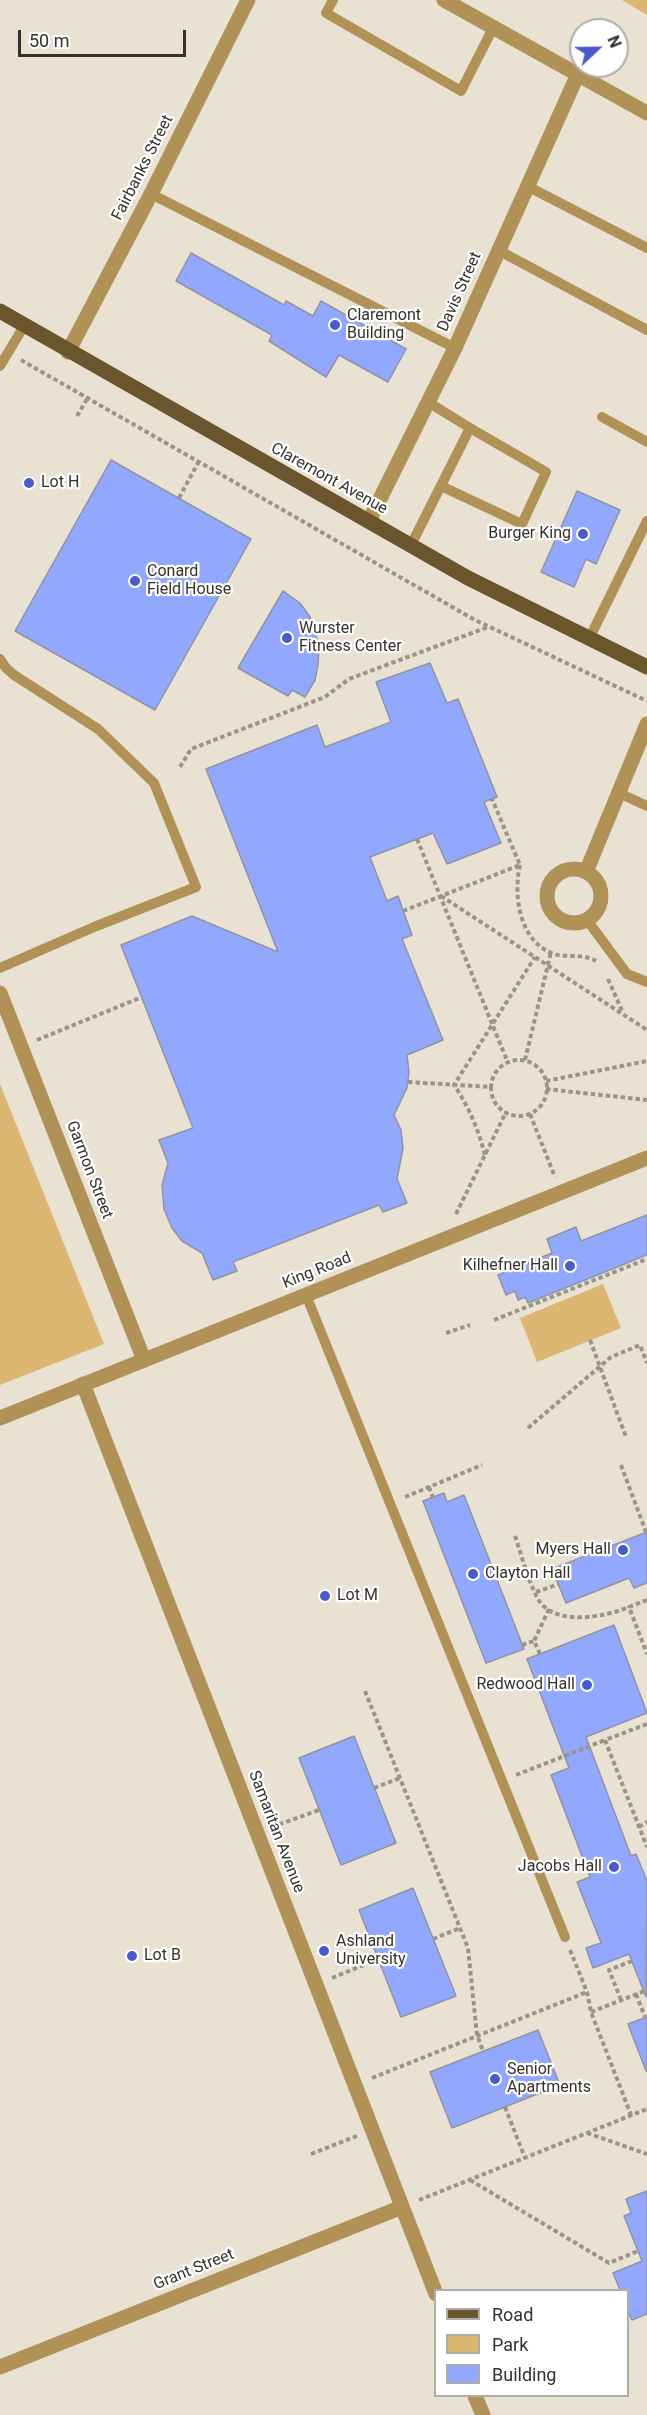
<!DOCTYPE html>
<html>
<head>
<meta charset="utf-8">
<style>
  body { margin:0 }
  #map { position:relative; width:647px; height:2415px; overflow:hidden; background:#e9e2d3; font-family:Roboto,sans-serif }
  canvas { display:block }
  .legend { position:absolute; left:434px; top:2289px; width:195px; height:108px; box-sizing:border-box; background:#fff; border:2px solid #aeadaa; margin:0; padding:8px 10px; list-style:none; font-size:18px; color:#34312b }
  .legend li { display:flex; align-items:center; gap:12px; height:30px }
  .legend b { width:30px; border:2px solid #aeadaa }
  .north { position:absolute; left:569px; top:18px; width:60px; height:60px; box-sizing:border-box; background:#fff; border:2px solid #aeadaa; border-radius:50%; rotate:68deg; font-size:16px; font-weight:700; line-height:24px; text-align:center; color:#34312b }
  .north::after { content:''; display:block; margin:auto; width:21px; height:27px; background:#4959ce; clip-path:polygon(50% 0,100% 100%,50% 72%,0 100%) }
  .scale { position:absolute; left:18px; top:30px; width:168px; height:27px; box-sizing:border-box; border:3px solid #34312b; border-top:0; padding-left:8px; font-size:18px; line-height:21px; white-space:nowrap; color:#34312b; -webkit-text-stroke:4px #fff; paint-order:stroke }
</style>
</head>
<body>
<div id="map">
<canvas width="647" height="2415"></canvas>
<ul class="legend">
<li><b style="height:8px;background:#6a552c"></b>Road</li>
<li><b style="height:16px;background:#dcb771"></b>Park</li>
<li><b style="height:16px;background:#92a7fe"></b>Building</li>
</ul>
<div class="north">N</div>
<div class="scale">50 m</div>
</div>
<script>
const context = document.querySelector('canvas').getContext('2d');
context.lineJoin = 'round';
function fill(path, color) { context.fillStyle = color; context.fill(path, 'evenodd'); }
function trace(path, color, width, dash) { context.strokeStyle = color; context.lineWidth = width; context.lineCap = dash ? 'butt' : 'round'; context.setLineDash(dash || []); context.stroke(path); }
function write(font, color, halo, rows, align = 'center') {
  context.font = font + ' Roboto,sans-serif'; context.lineWidth = 4.5; context.setLineDash([]); context.textBaseline = 'middle'; context.strokeStyle = halo; context.fillStyle = color; for (const [text, x, y, turn = 0] of rows) {
    context.save(); context.translate(x, y); context.rotate((+turn || 0) * Math.PI / 180); context.textAlign = isNaN(turn) ? turn : align; if (halo) context.strokeText(text, 0, 0); context.fillText(text, 0, 0); context.restore();
  }
}
const green = new Path2D(`
  M622 0H647V15Z
  M0 1084 104 1344 0 1385Z
  M603 1284 621 1328 537 1362 520 1318Z`);
const building = new Path2D(`
  M191 253 284 305 286 301 313 316 321 301 406 349 388 382 339 355 326 377 269 341 272 335 176 281Z
  M111 460 251 539 155 710 15 631Z
  M577 491 620 510 596 564 586 559 574 587 541 572Z
  M283 591 300 603 310 617 319 646 318 665 315 680 305 697 292 690 288 696 238 668Z
  M430 663 447 703 458 699 497 797 484 802 501 843 447 864 433 833 370 857 387 901 398 896 412 935 402 939 443 1040 407 1055 409 1072 407 1088 394 1115 401 1130 403 1148 397 1179 407 1203 383 1212 379 1205 233 1262 237 1271 213 1280 202 1253 182 1241 172 1228 164 1209 162 1185 168 1163 159 1140 193 1128 121 945 192 916 278 952 206 769 317 725 325 747 391 722 376 682Z
  M647 1215V1255L528 1303 525 1297 518 1300 515 1291 506 1295 498 1275 552 1253 547 1239 576 1227 581 1241Z
  M444 1493 447 1502 464 1495 524 1649 486 1663 423 1501Z
  M647 1532V1583L634 1588 629 1578 566 1603 552 1569Z
  M614 1625 647 1713 586 1737 631 1856 636 1854 647 1881 646 1997 629 1954 593 1968 586 1948 601 1943 577 1882 590 1877 551 1775 569 1768 527 1659Z
  M354 1736 396 1843 341 1865 299 1758Z
  M413 1888 456 1996 401 2017 359 1910Z
  M647 2017V2071H646L628 2024Z
  M538 2030 560 2085 452 2128 430 2072Z
  M647 2191V2314L632 2320 627 2310V2290H620L613 2273 642 2261 624 2216 631 2213 626 2199Z`);
const path = new Path2D(`
  M21 360 475 620 647 701
  M77 416 87 399
  M179 498 198 463
  M180 767 191 749 325 697 349 679 488 627
  M417 839 508 1063
  M520 865C513 895 519 942 554 954 568 958 582 953 596 961
  M441 896 647 1030
  M403 911 520 865 492 799
  M608 979 623 1013
  M37 1040 142 997
  M525 1060 551 952
  M491 1088a28 28 0 1 1 56 0a28 28 0 1 1-56 0Z
  M546 1081 647 1061
  M408 1082 491 1087
  M546 1089 647 1100
  M530 1114 555 1177
  M485 1155C478 1129 469 1107 454 1085L535 957
  M456 1214 506 1112
  M494 1320 647 1259
  M446 1333 470 1325
  M590 1340 626 1437
  M528 1428 611 1357 640 1345 647 1363
  M621 1465 646 1532
  M429 1487 433 1498
  M405 1497 482 1465
  M515 1536C521 1553 530 1588 540 1602 558 1626 605 1617 629 1607
  M536 1592 559 1584
  M647 1600 629 1607 647 1654
  M522 1645 534 1641
  M540 1654 534 1641 549 1609
  M365 1691 468 1948 477 2035 483 2051
  M647 1724 605 1740 647 1847
  M516 1775 605 1740
  M374 1788 400 1778
  M272 1827 319 1810
  M639 1827 647 1822
  M433 1939 460 1928
  M570 1950 587 1992 591 2012 631 2115
  M332 1978 378 1959
  M636 1994 645 2017
  M621 2000 609 1970 632 1961
  M591 2012 647 1990
  M372 2078 587 1992
  M505 2107 525 2158
  M587 2133 647 2154
  M311 2154 357 2136
  M470 2180 609 2263 638 2251
  M419 2200 647 2109`);
const service = new Path2D(`
  M333 0 326 13 461 91 493 28
  M527 186 647 248
  M151 194 455 348
  M498 250 647 330
  M0 366 24 326
  M602 417 647 442
  M441 486 522 524 546 472 470 428
  M411 545 470 428 428 402
  M589 639 647 521
  M0 659 6 668 14 675 98 729 154 783 196 887 94 927 0 968
  M619 793 647 806
  M587 920 627 974 647 982
  M306 1295 565 1937`);
const minor = new Path2D(`
  M68 352 151 194 248 0
  M369 521 455 348 578 74
  M547 896a27 27 0 1 1 54 0a27 27 0 1 1-54 0Z
  M586 872 647 724
  M0 993 144 1360
  M83 1384 436 2294
  M0 2367 402 2207
  M475 2396 483 2415`);
const tertiary = new Path2D(`
  M444 0 647 113
  M0 1418 647 1158`);
const primary = new Path2D(`
  M0 311 468 578 647 667`);
const markers = [
  [335,325,6,"#4959ce"],
  [29,483,6,"#4959ce"],
  [583,534,6,"#4959ce"],
  [135,581,6,"#4959ce"],
  [287,638,6,"#4959ce"],
  [570,1266,6,"#4959ce"],
  [623,1550,6,"#4959ce"],
  [473,1574,6,"#4959ce"],
  [325,1596,6,"#4959ce"],
  [587,1685,6,"#4959ce"],
  [614,1867,6,"#4959ce"],
  [324,1951,6,"#4959ce"],
  [132,1956,6,"#4959ce"],
  [495,2079,6,"#4959ce"]
];
const streetNames = [
  ["Fairbanks Street",143,168,-63],
  ["Davis Street",460,292,-66],
  ["Claremont Avenue",329,479,29],
  ["Garmon Street",89,1170,69],
  ["King Road",317,1271,-22],
  ["Samaritan Avenue",276,1832,69],
  ["Grant Street",194,2270,-22]
];
const poiNames = [
  ["Claremont",347,316],
  ["Building",347,334],
  ["Lot H",41,483],
  ["Burger King",571,534,"right"],
  ["Conard",147,572],
  ["Field House",147,590],
  ["Wurster",299,629],
  ["Fitness Center",299,647],
  ["Kilhefner Hall",558,1266,"right"],
  ["Myers Hall",611,1550,"right"],
  ["Clayton Hall",485,1574],
  ["Lot M",337,1596],
  ["Redwood Hall",575,1685,"right"],
  ["Jacobs Hall",602,1867,"right"],
  ["Ashland",336,1942],
  ["University",336,1960],
  ["Lot B",144,1956],
  ["Senior",507,2070],
  ["Apartments",507,2088]
];
fill(green, '#dcb771');
fill(building, '#92a7fe');
trace(building, '#9094a2', 1.5);
trace(path, '#9a958a', 4, [4.5, 3]);
trace(service, '#b09257', 10);
trace(minor, '#b09257', 15);
trace(tertiary, '#b09257', 15);
trace(primary, '#6a552c', 15);
for (const [x, y, r, color] of markers) { const dot = new Path2D(); dot.arc(x, y, r, 0, 2 * Math.PI); context.fillStyle = color; context.fill(dot); trace(dot, '#fff', 2); }
write('16px', '#34312b', '#fff', streetNames);
write('16px', '#34312b', '#fff', poiNames, 'left');
</script>
</body>
</html>
